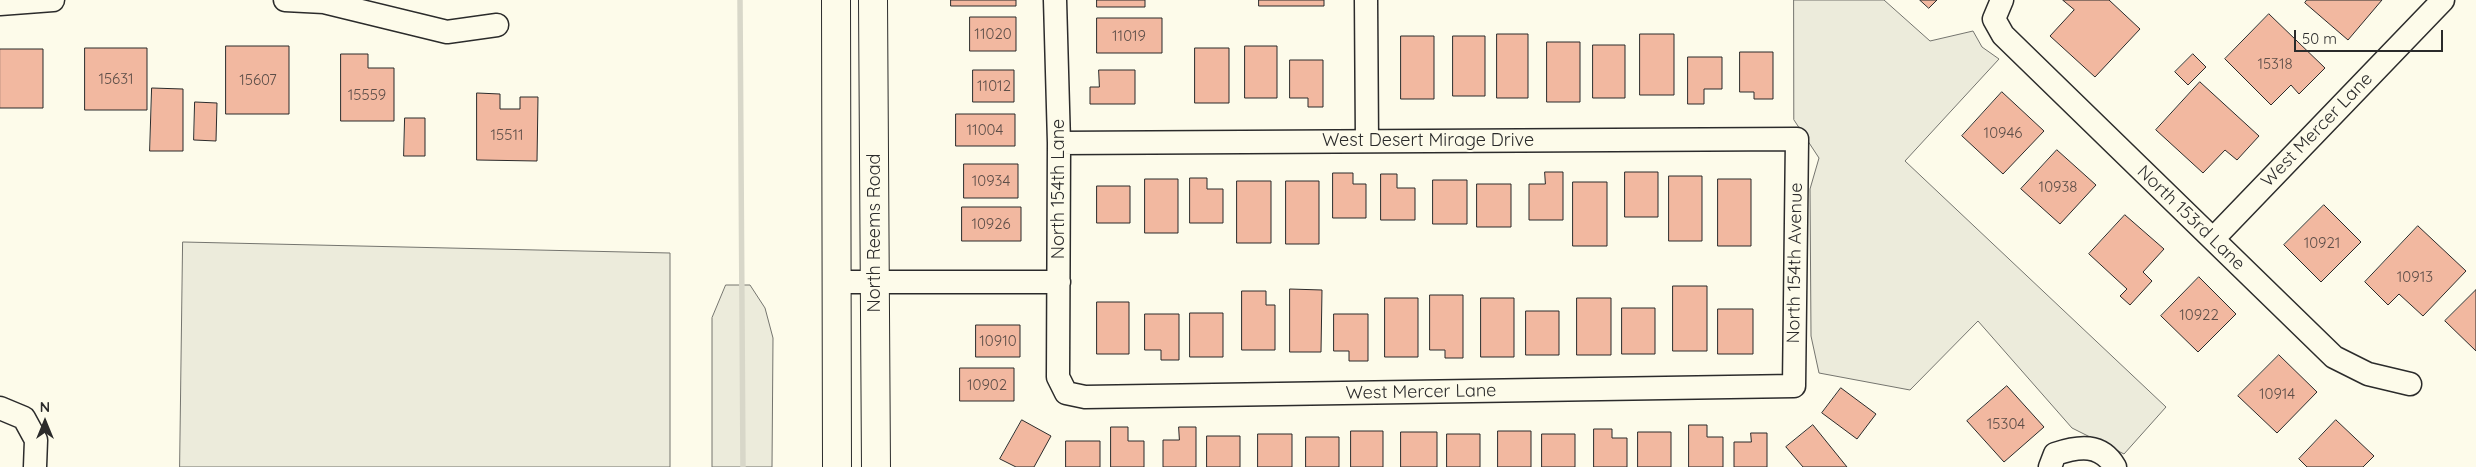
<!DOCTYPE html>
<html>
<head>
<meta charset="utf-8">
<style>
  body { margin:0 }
  #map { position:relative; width:2476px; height:467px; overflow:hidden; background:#fdfbea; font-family:Quicksand,sans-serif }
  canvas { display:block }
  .north { position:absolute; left:20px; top:397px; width:50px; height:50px; -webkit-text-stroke:4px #fdfbea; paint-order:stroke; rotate:0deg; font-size:14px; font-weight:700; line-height:20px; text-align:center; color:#2b2b2b }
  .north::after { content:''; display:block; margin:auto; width:18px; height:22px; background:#2b2b2b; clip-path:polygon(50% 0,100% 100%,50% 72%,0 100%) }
  .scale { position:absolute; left:2294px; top:30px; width:149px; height:22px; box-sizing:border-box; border:2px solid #2b2b2b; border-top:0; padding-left:6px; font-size:15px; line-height:18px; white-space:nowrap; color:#2b2b2b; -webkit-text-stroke:4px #fdfbea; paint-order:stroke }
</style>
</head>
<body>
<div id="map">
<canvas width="2476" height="467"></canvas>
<div class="north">N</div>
<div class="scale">50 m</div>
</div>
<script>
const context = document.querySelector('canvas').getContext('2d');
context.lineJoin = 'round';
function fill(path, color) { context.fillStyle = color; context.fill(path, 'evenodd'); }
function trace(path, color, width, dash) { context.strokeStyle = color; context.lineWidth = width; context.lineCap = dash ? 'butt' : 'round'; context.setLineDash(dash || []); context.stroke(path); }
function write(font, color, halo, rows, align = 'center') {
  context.font = font + ' Quicksand,sans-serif'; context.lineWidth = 4; context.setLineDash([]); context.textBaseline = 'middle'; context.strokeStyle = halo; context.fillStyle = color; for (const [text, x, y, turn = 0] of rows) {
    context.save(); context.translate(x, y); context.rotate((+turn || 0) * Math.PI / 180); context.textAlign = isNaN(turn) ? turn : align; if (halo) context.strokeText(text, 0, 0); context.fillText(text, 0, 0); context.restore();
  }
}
const green = new Path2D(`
  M1794 0H1884L1930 41 1973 31 1982 47 1999 59 1905 161 2166 407 2124 454 2072 428 1978 321 1910 390 1819 373 1811 336 1810 189 1819 158 1794 120Z
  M183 242 670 253V467H180Z
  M726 285H750L765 308 773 338 772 467H712V318Z`);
const stream = new Path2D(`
  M740 0 743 467`);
const building = new Path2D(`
  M951 0H1016V6H951Z
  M1097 0H1145V7H1097Z
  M1259 0H1324V6H1259Z
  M1920 0H1937L1929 8Z
  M2063 0H2109L2140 29 2095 77 2050 36 2074 10Z
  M2307 0H2382L2348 40 2305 3Z
  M2269 14 2325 68 2299 94 2291 85 2271 105 2225 59Z
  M970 17H1016V51H970Z
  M1097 18H1162V53H1097Z
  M1497 34H1528V98H1497Z
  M1640 34H1674V95H1640Z
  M1401 36H1434V99H1401Z
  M1453 36H1485V96H1453Z
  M1547 42H1580V102H1547Z
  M1593 45H1625V98H1593Z
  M226 46H289V114H226Z
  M1245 46H1277V98H1245Z
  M85 48H147V110H85Z
  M1195 48H1229V103H1195Z
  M0 49H43V108H0Z
  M1740 52H1773V99H1754V92H1740Z
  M341 54H368V68H394V121H341Z
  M2193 54 2206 67 2188 85 2175 72Z
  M1688 57H1722V89H1704V104H1688Z
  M1290 60H1323V107H1308V98H1290Z
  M973 70H1014V102H973Z
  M1099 70H1135V104H1090V87H1099Z
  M2200 82 2259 136 2237 160 2225 150 2203 173 2156 130Z
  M152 88 183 89V151H150Z
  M2002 92 2044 131 2003 174 1962 136Z
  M477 93 500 94V109H520V97H538L537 161 477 160Z
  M195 102 217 103 216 141 194 140Z
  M956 114H1015V146H956Z
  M405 118H425V156H404Z
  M2057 150 2096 185 2060 224 2021 189Z
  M964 164H1018V198H964Z
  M1545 172H1563V220H1529V184H1545Z
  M1625 172H1658V217H1625Z
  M1333 173H1353V184H1366V218H1333Z
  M1381 174H1397V188H1415V220H1381Z
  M1669 176H1702V241H1669Z
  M1190 178H1207V189H1223V223H1190Z
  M1145 179H1178V233H1145Z
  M1718 179H1751V246H1718Z
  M1433 180H1467V224H1433Z
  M1237 181H1271V243H1237Z
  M1286 181H1319V244H1286Z
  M1573 182H1607V246H1573Z
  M1477 184H1511V227H1477Z
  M1097 186H1130V223H1097Z
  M2324 205 2361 242 2321 282 2284 245Z
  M962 207H1021V241H962Z
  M2125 215 2164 249 2143 272 2152 281 2130 305 2120 296 2127 289 2089 254Z
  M2418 226 2466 271 2423 316 2399 294 2388 305 2365 282Z
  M2199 277 2236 314 2198 352 2161 316Z
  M1673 286H1707V351H1673Z
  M1290 289 1322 290 1321 352H1290Z
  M2476 290V351L2445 321Z
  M1242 291H1266V305H1275V350H1242Z
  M1430 295H1463V358H1445V350H1430Z
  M1385 298H1418V357H1385Z
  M1481 298H1514V357H1481Z
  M1577 298H1611V355H1577Z
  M1097 302H1129V354H1097Z
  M1622 308H1655V354H1622Z
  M1718 309H1753V354H1718Z
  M1526 311H1559V355H1526Z
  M1190 313H1223V357H1190Z
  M1145 314H1179V360H1161V350H1145Z
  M1334 314H1368V361H1349V351H1334Z
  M976 325H1020V357H976Z
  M2279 355 2317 392 2277 433 2238 396Z
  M960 368H1014V401H960Z
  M2007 386 2044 427 2004 462 1967 421Z
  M1841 388 1876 414 1857 439 1822 413Z
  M1022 420 1051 436 1034 467H1016L1000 459Z
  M2336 420 2374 456 2363 467H2307L2299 459Z
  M1689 425H1707V437H1723V467H1689Z
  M1813 425 1847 467H1803L1786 447Z
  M1111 427H1128V441H1144V467H1111Z
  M1179 427H1196V467H1163V440H1179Z
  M1594 429H1612V438H1627V467H1594Z
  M1351 431H1383V467H1351Z
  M1498 431H1531V467H1498Z
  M1401 432H1437V467H1401Z
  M1638 432H1671V467H1638Z
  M1751 433H1767V467H1734V442H1751Z
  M1258 434H1292V467H1258Z
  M1447 434H1480V467H1447Z
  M1542 434H1575V467H1542Z
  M1207 436H1240V467H1207Z
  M1306 437H1339V467H1306Z
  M1066 441H1100V467H1066Z`);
const minor = new Path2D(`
  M285 0 324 2 447 32 497 25
  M1055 0 1059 143 1058 377 1066 393 1085 397 1794 386 1797 139 1059 143
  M1366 0 1367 141
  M2002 0 1994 19 2003 35 2334 357 2368 374 2410 384
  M0 4 53 0
  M2213 239 2443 0
  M838 282H1059
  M0 408 24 418 36 440 35 467
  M2050 467 2055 454C2079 446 2101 443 2115 467`);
const major = new Path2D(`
  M836 0 837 467
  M873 0 876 467`);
const numberNames = [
  ["11020",993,34],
  ["11019",1129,36],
  ["15318",2275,64],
  ["15631",116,79],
  ["15607",258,80],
  ["11012",994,86],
  ["15559",367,95],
  ["11004",985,130],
  ["10946",2003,133],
  ["15511",507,135],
  ["10934",991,181],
  ["10938",2058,187],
  ["10926",991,224],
  ["10921",2322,243],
  ["10913",2415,277],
  ["10922",2199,315],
  ["10910",998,341],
  ["10902",987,385],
  ["10914",2277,394],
  ["15304",2006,424]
];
const streetNames = [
  ["West Mercer Lane",2317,130,-46],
  ["West Desert Mirage Drive",1428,141],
  ["North 154th Lane",1059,189,-90],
  ["North 153rd Lane",2191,218,44],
  ["North Reems Road",875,233,-90],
  ["North 154th Avenue",1795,263,-89],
  ["West Mercer Lane",1421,392,-1]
];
fill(green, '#ecebdb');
trace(green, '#74746e', 1);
trace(stream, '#d8d7c9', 5.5);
fill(building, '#f2b8a0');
trace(building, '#2b2b2b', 1);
trace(minor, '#2b2b2b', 25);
trace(major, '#2b2b2b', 30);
trace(minor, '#fdfbea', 22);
trace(major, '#fdfbea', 28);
write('15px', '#5d4e48', null, numberNames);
write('18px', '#2b2b2b', '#fdfbea', streetNames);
</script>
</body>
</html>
